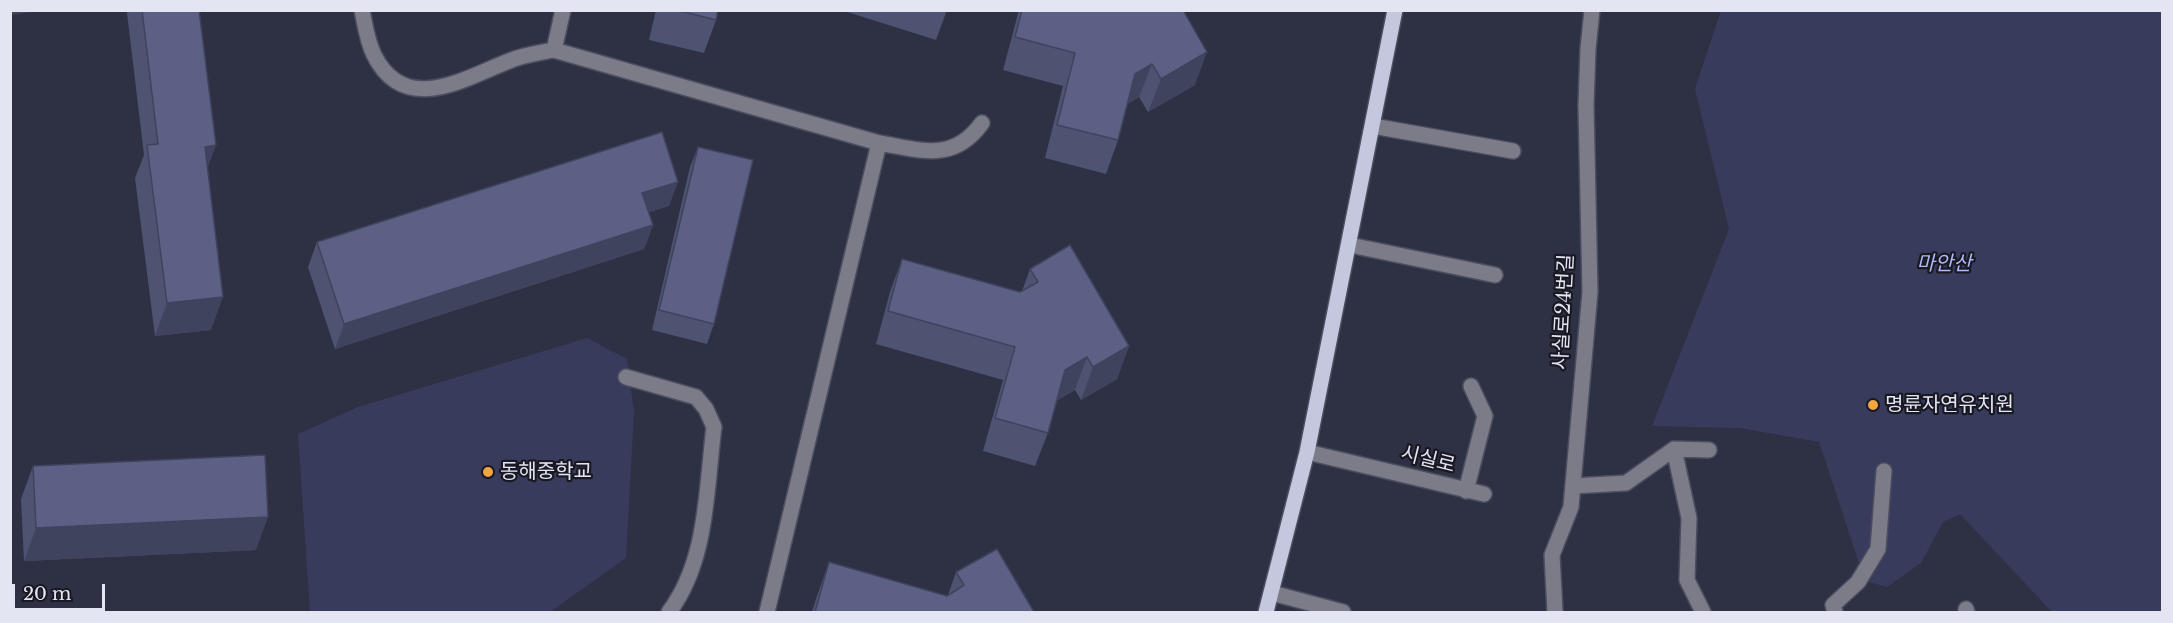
<!DOCTYPE html>
<html>
<head>
<meta charset="utf-8">
<style>
  body { margin:0 }
  #map { position:relative; width:2173px; height:623px; overflow:hidden; background:#2e3044; font-family:"Libre Baskerville",serif }
  canvas { display:block }
  .frame { position:absolute; inset:0; border:12px solid #e3e5f2; pointer-events:none }
  .scale { position:absolute; left:12px; top:584px; width:93px; height:27px; box-sizing:border-box; border:3px solid #e3e5f2; border-top:0; padding-left:8px; font-size:18px; line-height:21px; white-space:nowrap; color:#e3e5f2; -webkit-text-stroke:4px #181922; paint-order:stroke }
</style>
</head>
<body>
<div id="map">
<canvas width="2173" height="623"></canvas>
<div class="frame"></div>
<div class="scale">20 m</div>
</div>
<script>
const context = document.querySelector('canvas').getContext('2d');
context.lineJoin = 'round';
function fill(path, color) { context.fillStyle = color; context.fill(path, 'evenodd'); }
function trace(path, color, width, dash) { context.strokeStyle = color; context.lineWidth = width; context.lineCap = dash ? 'butt' : 'round'; context.setLineDash(dash || []); context.stroke(path); }
function write(font, color, halo, rows, align = 'center') {
  context.font = font + ' "Libre Baskerville","Noto Sans KR",serif'; context.lineWidth = 4.5; context.setLineDash([]); context.textBaseline = 'middle'; context.strokeStyle = halo; context.fillStyle = color; for (const [text, x, y, turn = 0] of rows) {
    context.save(); context.translate(x, y); context.rotate((+turn || 0) * Math.PI / 180); context.textAlign = isNaN(turn) ? turn : align; if (halo) context.strokeText(text, 0, 0); context.fillText(text, 0, 0); context.restore();
  }
}
const green = new Path2D(`
  M1721 11H2162V612H2052L1960 514 1943 522 1921 563 1887 587 1865 581 1819 442 1740 428 1652 426 1729 229 1695 89Z
  M587 338 627 359 634 412 626 558 550 612H310L298 434 358 407Z`);
const minor = new Path2D(`
  M362 10C365 25 367 41 374 55 405 117 465 78 509 61 523 55 538 53 554 50
  M563 10 554 50 879 143C921 150 953 163 982 123
  M1373 126 1513 151
  M1350 245 1495 275
  M626 377 696 397 706 409 714 427C706 489 708 560 669 612
  M1674 449 1689 518 1687 580 1703 612
  M1674 449 1709 450
  M1307 452 1484 494
  M1573 486 1626 483 1674 449
  M1466 491 1485 416 1471 386
  M1272 593 1343 612
  M1966 609 1967 612
  M767 612 879 143
  M1555 612 1552 555 1571 507 1590 292 1586 105 1588 49 1592 10
  M1835 612 1833 605 1858 582 1878 549 1884 471`);
const major = new Path2D(`
  M1266 612 1307 452 1395 10`);
const wall = new Path2D(`
  M128 10H199L207 168 211 330 155 336 135 178 144 155 127 13Z
  M656 10H718L716 20 704 53 649 40Z
  M841 10H947L936 40Z
  M1019 10H1183L1195 85 1148 112 1139 97 1127 104 1118 140 1106 174 1045 158 1063 86 1003 70Z
  M698 147 714 324 707 344 652 330 690 167Z
  M669 206 649 212 653 225 644 249 335 349 308 267 317 242Z
  M902 259 1020 292 1022 291 1030 269 1129 346 1117 379 1081 400 1075 390 1056 401 1048 433 1035 466 983 451 1003 380 876 344 890 292Z
  M33 466 256 550 24 561 21 499Z
  M829 562 947 596 948 595 956 572 1034 612H812L817 596Z`);
const shadedWall = new Path2D(`
  M10 10H46L10 15Z
  M1207 52 1195 85 1148 112 1161 79Z
  M1152 64 1139 97 1123 107 1135 74Z
  M216 145 204 178 205 147Z
  M678 182 669 206 633 217 642 193Z
  M653 225 644 249 335 349 344 324Z
  M223 297 211 330 155 336 167 303Z
  M1129 346 1117 379 1081 400 1093 367Z
  M1087 357 1075 390 1053 403 1065 370Z
  M268 517 256 550 24 561 36 528Z`);
const building = new Path2D(`
  M142 10H199L216 145 205 147 223 297 167 303 147 145 158 144Z
  M677 10H718L716 20Z
  M1022 10H1183L1207 52 1161 79 1152 64 1135 74 1118 140 1057 125 1075 53 1015 37Z
  M662 132 678 182 642 193 653 225 344 324 317 242Z
  M698 147 753 160 714 324 659 310Z
  M1070 245 1129 346 1093 367 1087 357 1065 370 1048 433 995 418 1015 347 888 311 902 259 1020 292 1038 282 1030 269Z
  M265 455 268 517 36 528 33 466Z
  M997 549 1034 612H815L829 562 947 596 964 585 956 572Z`);
const markers = [
  [1873,405,6,"#f2a541"],
  [488,472,6,"#f2a541"]
];
const parkNames = [
  ["마안산",1944,264]
];
const streetNames = [
  ["사실로24번길",1564,312,-87],
  ["시실로",1428,460,14]
];
const poiNames = [
  ["명륜자연유치원",1885,405],
  ["동해중학교",500,472]
];
fill(green, '#393b5d');
trace(minor, '#4b4d60', 18);
trace(major, '#4b4d60', 18);
trace(minor, '#7b7c87', 15);
trace(major, '#c4c7dd', 15);
fill(wall, '#4f5372');
fill(shadedWall, '#40435d');
fill(building, '#5c6085');
trace(building, '#40435d', 1.5);
for (const [x, y, r, color] of markers) { const dot = new Path2D(); dot.arc(x, y, r, 0, 2 * Math.PI); context.fillStyle = color; context.fill(dot); trace(dot, '#181922', 2); }
write('italic 20px', '#b1b8f7', '#181922', parkNames);
write('20px', '#e3e5f2', '#181922', streetNames);
write('20px', '#e3e5f2', '#181922', poiNames, 'left');
</script>
</body>
</html>
